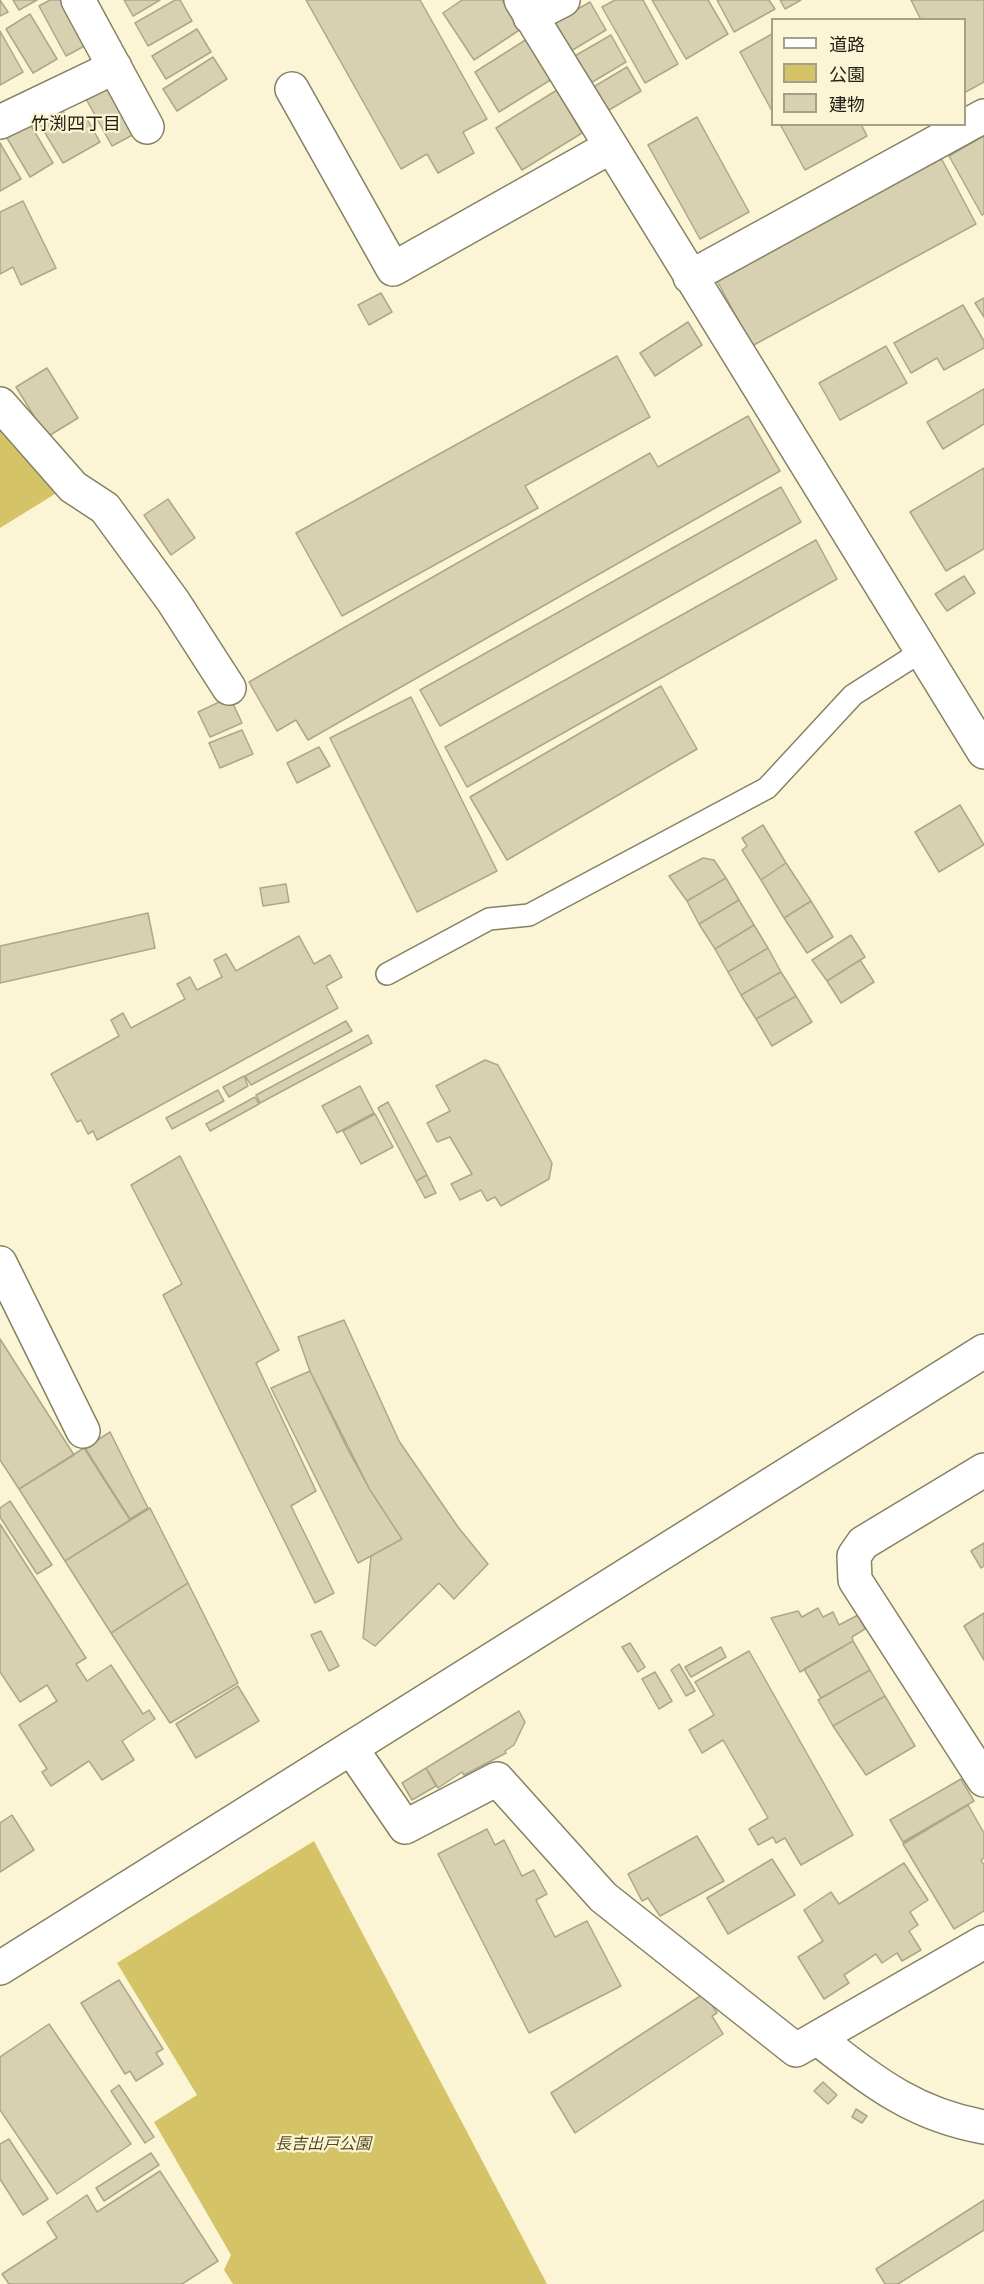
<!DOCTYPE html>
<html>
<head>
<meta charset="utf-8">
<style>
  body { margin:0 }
  #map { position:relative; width:984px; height:2284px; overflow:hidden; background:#fbf5d5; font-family:Literata,"Noto Sans JP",serif }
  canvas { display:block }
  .legend { position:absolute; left:771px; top:18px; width:195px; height:108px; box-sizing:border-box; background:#fbf5d5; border:2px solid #a49f88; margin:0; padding:8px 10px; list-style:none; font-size:18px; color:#221f14 }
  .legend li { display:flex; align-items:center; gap:12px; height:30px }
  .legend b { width:30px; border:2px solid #a49f88 }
</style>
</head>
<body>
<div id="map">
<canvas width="984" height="2284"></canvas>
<ul class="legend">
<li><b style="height:8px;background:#fff"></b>道路</li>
<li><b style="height:16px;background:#d5c368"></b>公園</li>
<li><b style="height:16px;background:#d7d1b1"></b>建物</li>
</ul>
</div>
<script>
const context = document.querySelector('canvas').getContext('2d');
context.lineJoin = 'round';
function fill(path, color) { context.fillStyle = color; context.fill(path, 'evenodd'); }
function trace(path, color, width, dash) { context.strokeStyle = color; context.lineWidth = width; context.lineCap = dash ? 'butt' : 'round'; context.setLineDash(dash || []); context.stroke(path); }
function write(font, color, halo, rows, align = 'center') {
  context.font = font + ' Literata,"Noto Sans JP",serif'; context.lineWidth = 4.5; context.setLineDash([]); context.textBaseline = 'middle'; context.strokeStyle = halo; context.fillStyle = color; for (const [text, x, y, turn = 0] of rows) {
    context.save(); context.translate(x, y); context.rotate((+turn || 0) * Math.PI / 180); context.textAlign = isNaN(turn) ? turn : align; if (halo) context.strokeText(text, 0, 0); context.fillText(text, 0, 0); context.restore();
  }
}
const green = new Path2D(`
  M0 422 63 489 0 528Z
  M314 1841 547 2284H233L224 2270 231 2255 154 2122 197 2095 117 1963Z`);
const building = new Path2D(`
  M0 0 8 12 0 16Z
  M13 0H37L19 10Z
  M50 0H67L90 43 66 56 39 6Z
  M124 0H160L133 16Z
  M175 0H180L192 21 148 46 135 23Z
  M306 0H420L487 119 463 132 474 153 438 173 427 154 401 169Z
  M462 0H502L521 29 474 60 443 13Z
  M615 0H643L678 64 645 83 602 7Z
  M652 0H708L728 34 686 59Z
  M717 0H769L775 9 734 32Z
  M780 0H801L785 9Z
  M911 0H984V82L964 93V20H921Z
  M590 2 606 30 571 51 555 22Z
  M30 14 57 59 33 73 6 29Z
  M197 29 211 52 166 79 152 56Z
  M0 31 23 72 0 85Z
  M772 34V111L740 52Z
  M611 35 626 62 589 84 573 57Z
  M527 39 552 79 499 112 475 72Z
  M213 57 227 79 177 111 163 89Z
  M627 67 641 91 604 113 590 89Z
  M112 81 140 131 112 146 85 97Z
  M557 90 582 133 522 170 496 128Z
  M61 107 71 125 86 117 100 142 63 163 38 121Z
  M697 117 749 212 700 239 648 145Z
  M30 124 53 163 30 177 7 138Z
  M780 124H861L867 136 805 170Z
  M984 136V214L982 215 949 156Z
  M0 143 21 179 0 191Z
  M940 156 976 224 752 346 715 277Z
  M23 201 56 268 21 285 13 267 0 274V212Z
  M381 293 392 312 369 325 358 305Z
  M984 298V317L975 303Z
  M963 305 984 341V348L944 370 937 358 911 373 894 343Z
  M688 322 702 345 655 376 640 353Z
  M886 346 907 383 840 420 819 383Z
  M617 356 650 417 525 486 538 508 342 616 296 533Z
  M47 368 78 418 47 437 16 387Z
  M984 389V424L943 449 927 422Z
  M748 416 780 471 308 740 296 720 277 731 249 682 650 453 658 467Z
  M984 468V549L946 571 910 512Z
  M781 487 801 522 440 726 420 690Z
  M168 499 195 538 171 555 144 515Z
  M816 540 837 579 467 787 445 747Z
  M964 576 975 593 947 611 935 594Z
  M661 686 697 749 507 860 470 797Z
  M230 697 242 723 210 737 198 712Z
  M411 697 497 871 417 912 330 738Z
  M242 730 253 754 220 768 209 743Z
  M319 747 330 766 297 783 287 763Z
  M960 805 984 845 939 872 915 832Z
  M763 825 786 863 761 880 742 850 747 846 742 838Z
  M703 858 714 860 726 878 687 901 669 876Z
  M786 863 811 901 784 918 761 880Z
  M726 878 739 900 699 924 687 901Z
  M286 884 289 902 263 906 260 888Z
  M739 900 754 925 715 949 699 924Z
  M811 901 833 937 807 953 784 918Z
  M148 913 155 948 0 983V946Z
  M754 925 768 948 728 972 715 949Z
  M851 935 865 957 827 981 812 960Z
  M299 936 314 964 330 955 342 977 326 986 338 1008 97 1140 93 1131 88 1134 81 1120 77 1122 51 1074 119 1036 111 1020 123 1013 131 1028 185 999 177 984 190 977 197 990 222 977 214 960 226 954 236 971Z
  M768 948 781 972 741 995 728 972Z
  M860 960 874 982 841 1003 827 981Z
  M781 972 796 996 756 1019 741 995Z
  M796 996 812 1022 772 1046 756 1019Z
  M346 1021 352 1031 251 1085 245 1076Z
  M368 1035 372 1043 260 1103 256 1095Z
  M485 1060 498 1065 552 1163 549 1179 501 1206 495 1197 487 1201 481 1190 460 1200 451 1184 472 1174 450 1137 437 1142 427 1123 450 1111 436 1086Z
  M244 1076 248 1086 229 1097 223 1087Z
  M360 1086 374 1113 337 1133 322 1106Z
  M218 1090 224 1101 172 1129 166 1118Z
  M255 1097 259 1104 210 1131 206 1124Z
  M388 1102 427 1175 416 1181 378 1108Z
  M375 1114 393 1147 361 1164 343 1131Z
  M180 1156 279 1350 256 1363 316 1491 291 1506 334 1593 315 1603 163 1295 182 1284 131 1185Z
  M427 1175 436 1193 425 1198 416 1181Z
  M344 1320 399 1441 458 1527 488 1564 454 1599 439 1583 375 1646 363 1638 371 1556 402 1539 370 1490 347 1448 310 1371 298 1337Z
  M0 1339 74 1455 19 1489 0 1460Z
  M310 1371 370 1490 402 1539 358 1563 271 1388Z
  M110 1432 148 1508 130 1519 85 1448Z
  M84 1448 130 1520 65 1561 19 1489Z
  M10 1501 52 1565 37 1574 0 1517V1508Z
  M150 1508 188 1583 111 1633 65 1561Z
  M0 1524 86 1658 76 1664 87 1681 111 1665 143 1714 149 1710 155 1719 122 1741 134 1760 102 1780 89 1761 51 1786 42 1772 47 1769 19 1725 57 1701 47 1685 20 1702 0 1672Z
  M984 1543V1566L981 1568 971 1551Z
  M188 1583 238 1683 170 1723 111 1633Z
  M818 1608 823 1617 833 1612 839 1625 858 1615 865 1629 852 1637 853 1641 800 1672 771 1618 798 1611 802 1617Z
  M984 1613V1660L964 1626Z
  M321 1631 339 1666 329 1671 311 1635Z
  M853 1641 870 1670 821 1698 804 1669Z
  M630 1643 645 1667 638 1672 622 1647Z
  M721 1647 726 1657 691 1677 685 1667Z
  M749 1651 853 1835 801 1865 785 1838 776 1843 773 1837 758 1845 749 1829 768 1818 723 1740 702 1753 689 1730 714 1715 695 1682Z
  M679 1664 695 1691 686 1696 671 1670Z
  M870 1670 885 1696 833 1726 818 1700Z
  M655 1672 672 1701 659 1709 642 1679Z
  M238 1686 259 1721 196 1758 176 1724Z
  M885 1696 915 1746 866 1775 833 1726Z
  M519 1711 525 1722 514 1745 505 1751 506 1753 464 1775 462 1772 438 1788 426 1768Z
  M426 1768 436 1786 412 1800 402 1783Z
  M961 1779 974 1801 903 1842 890 1820Z
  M968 1805 984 1833V1858L981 1860 984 1865V1911L954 1929 903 1844Z
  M12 1815 34 1850 0 1872V1823Z
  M487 1829 495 1845 504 1840 522 1876 534 1870 547 1894 536 1900 555 1937 587 1921 621 1986 529 2033 438 1854Z
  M697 1836 724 1881 660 1916 648 1898 642 1901 628 1874Z
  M772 1859 795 1895 728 1934 707 1898Z
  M904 1863 928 1900 910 1912 918 1925 909 1931 921 1950 902 1961 897 1953 882 1963 876 1954 844 1975 849 1983 824 1999 798 1957 823 1941 804 1910 831 1892 839 1904Z
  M119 1980 163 2049 156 2053 163 2064 136 2081 130 2071 125 2074 81 2003Z
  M705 1993 717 2013 712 2016 723 2034 575 2133 551 2093Z
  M49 2024 131 2144 57 2194 0 2110V2057Z
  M823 2082 837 2095 828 2104 814 2091Z
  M119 2085 154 2137 145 2143 111 2091Z
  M856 2109 867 2116 862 2123 852 2117Z
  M9 2139 48 2199 23 2215 0 2179V2144Z
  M151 2153 159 2165 104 2201 96 2188Z
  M160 2171 218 2261 182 2284H9L2 2274 57 2238 47 2222 87 2195 97 2212Z
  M984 2200V2230L898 2284H885L876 2269Z`);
const lane = new Path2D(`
  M387 974 489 919 529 915 767 788 853 695 922 651`);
const street = new Path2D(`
  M78 0 147 127
  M521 0 984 752
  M530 17 563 0
  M292 89 393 269 610 147
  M0 122 115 67
  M690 277 984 116
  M0 404 73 487 105 508 173 601 229 688
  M0 1263 83 1431
  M984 1470 863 1543 854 1556 855 1580 984 1780
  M351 1748 405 1827 497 1779 603 1897 796 2050 984 1942
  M817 2038C873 2081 912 2114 984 2127`);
const secondary = new Path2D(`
  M0 1968 984 1351`);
const parkNames = [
  ["長吉出戸公園",323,2144]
];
const neighbourhoodNames = [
  ["竹渕四丁目",76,125]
];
fill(green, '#d5c368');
fill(building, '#d7d1b1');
trace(building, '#aca788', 1.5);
trace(lane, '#868163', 24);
trace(street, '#868163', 36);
trace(secondary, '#868163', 36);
trace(lane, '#fff', 21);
trace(street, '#fff', 33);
trace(secondary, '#fff', 33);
write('italic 16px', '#544c20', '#fbf5d5', parkNames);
write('18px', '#221f14', '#fbf5d5', neighbourhoodNames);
</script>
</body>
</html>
